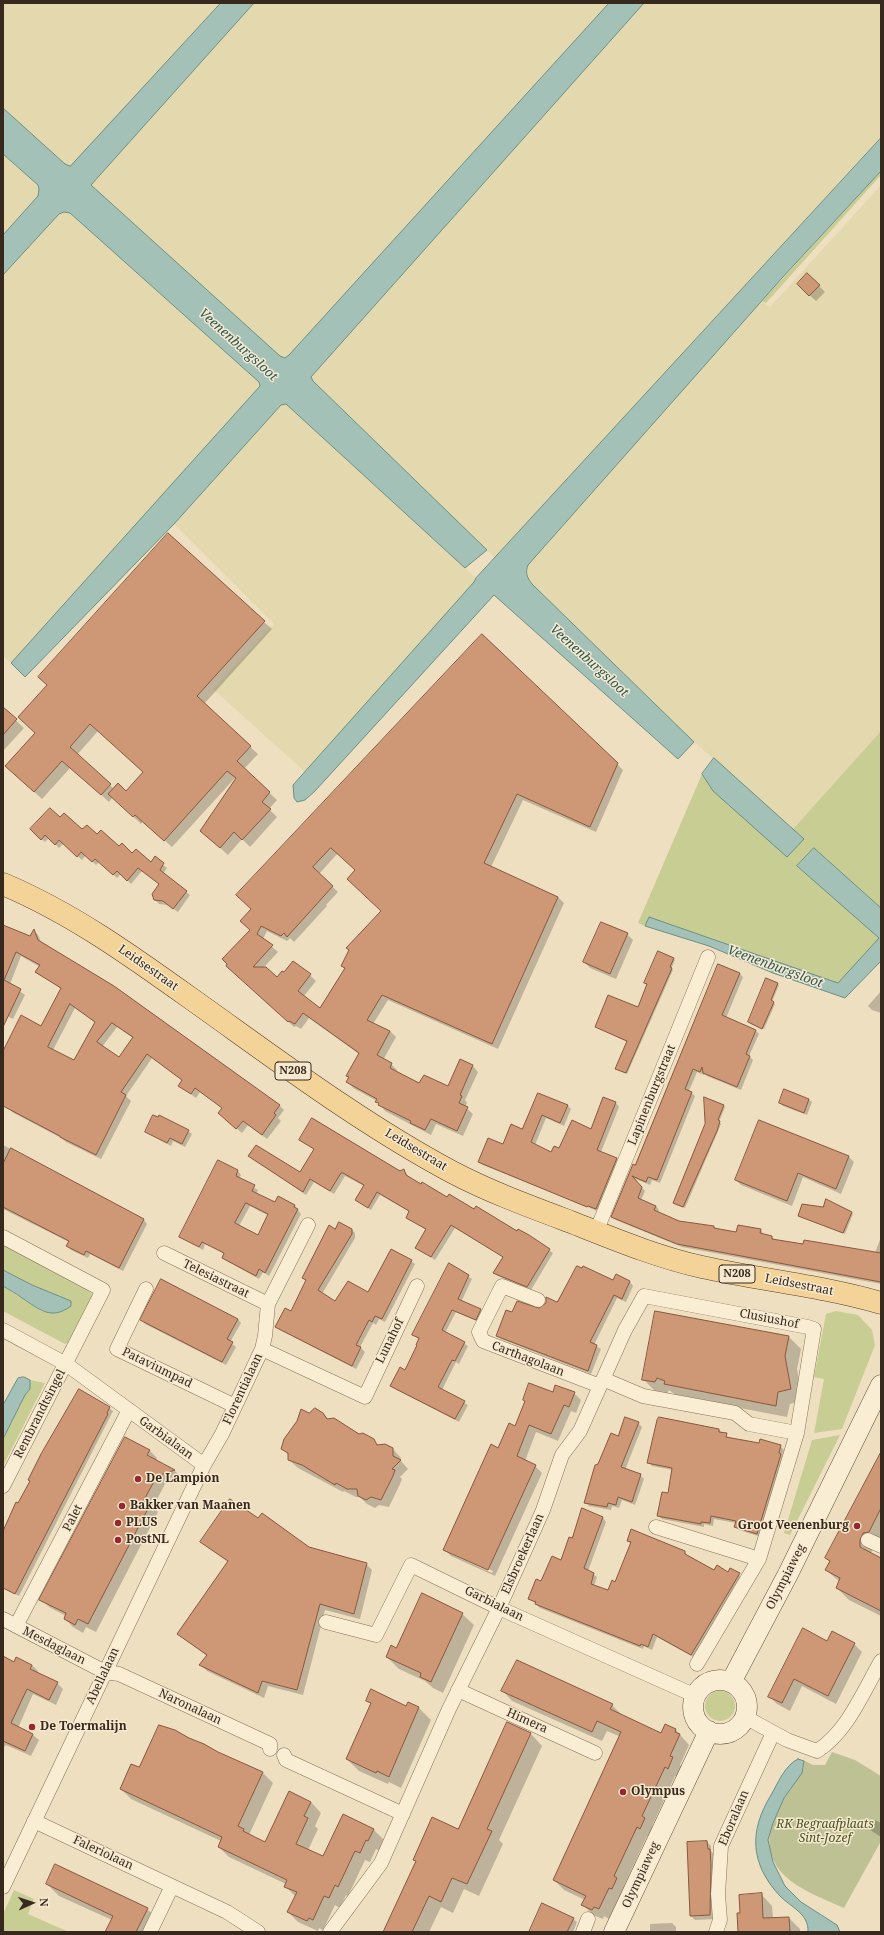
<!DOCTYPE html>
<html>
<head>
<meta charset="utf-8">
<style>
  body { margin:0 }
  #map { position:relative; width:884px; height:1935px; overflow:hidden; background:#efdfc1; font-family:"Noto Serif",serif }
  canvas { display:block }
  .frame { position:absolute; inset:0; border:4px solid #37291d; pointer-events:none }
  .north { position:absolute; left:12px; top:1883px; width:40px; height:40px; -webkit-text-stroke:3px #f6e9d0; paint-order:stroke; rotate:87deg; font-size:11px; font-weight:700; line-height:16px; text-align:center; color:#37291d }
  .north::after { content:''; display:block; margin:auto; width:14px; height:18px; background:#37291d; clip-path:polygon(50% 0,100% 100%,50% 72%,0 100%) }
</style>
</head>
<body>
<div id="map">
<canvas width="884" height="1935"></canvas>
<div class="frame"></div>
<div class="north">N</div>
</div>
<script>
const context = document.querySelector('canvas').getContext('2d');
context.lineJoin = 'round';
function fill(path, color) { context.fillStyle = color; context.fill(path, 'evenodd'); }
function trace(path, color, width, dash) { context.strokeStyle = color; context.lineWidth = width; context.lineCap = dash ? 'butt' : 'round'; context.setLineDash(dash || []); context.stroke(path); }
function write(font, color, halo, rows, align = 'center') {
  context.font = font + ' "Noto Serif",serif'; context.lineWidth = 3; context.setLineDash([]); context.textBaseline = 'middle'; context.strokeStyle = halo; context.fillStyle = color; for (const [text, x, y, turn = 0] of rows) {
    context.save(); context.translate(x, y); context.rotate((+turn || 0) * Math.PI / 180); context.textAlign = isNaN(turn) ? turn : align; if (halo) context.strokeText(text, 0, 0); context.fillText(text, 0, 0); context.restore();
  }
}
const farmland = new Path2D(`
  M3 3H221L70 166 65 164 3 108Z
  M254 3H609L289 355 285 358 280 356 91 185Z
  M644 3H881V138L495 558 313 381 311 377Z
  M3 154 38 185 39 189 38 196 3 235Z
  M881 185V731L793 829 694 742 532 584 526 572 528 565 762 301 770 307Z
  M64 212 70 213 259 382 260 386 11 663 3 656V275L59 214Z
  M286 404 476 578 474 582 305 772 213 689 274 624 174 524 281 405Z`);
const green = new Path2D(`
  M881 171V175L766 303 762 301Z
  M881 731V908L814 848 797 866 880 938 838 983 649 917 645 926 638 923 702 774 713 791 795 848 804 839 793 829Z
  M3 1243 86 1288 92 1294 90 1302 69 1342 65 1344 3 1311V1286L41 1311 50 1313 65 1311 71 1301 32 1285 3 1270Z
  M836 1311 858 1315 872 1330 875 1345 842 1429 814 1433 824 1379 814 1377 826 1314Z
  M30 1380 45 1383 3 1466V1439L25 1395 30 1389Z
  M840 1435 790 1535 784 1533 812 1440Z
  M705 1706a15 15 0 1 1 30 0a15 15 0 1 1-30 0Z
  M14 1890 34 1899 28 1914 69 1932H3V1914Z`);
const cemetery = new Path2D(`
  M832 1752 855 1760 881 1776V1841L844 1908C809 1892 760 1877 771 1828 775 1814 781 1802 790 1790 796 1781 806 1771 803 1760L813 1765H825Z`);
const water = new Path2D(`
  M221 3H254L91 185 280 356 285 358 289 355 609 3H644L311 377 313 381 487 550 465 568 286 404 281 405 174 524 25 677 11 663 260 386 259 382 70 213 64 212 59 214 3 275V235L38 196 39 189 38 185 3 154V108L65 164 70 166Z
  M881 138V171L782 278 528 565C525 573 527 577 532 584L694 742 678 759 494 595 315 791 305 800 297 802 294 798 293 785 474 582 476 578Z
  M714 758 804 839 787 857 713 791 702 774Z
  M814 848 881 908V961L845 998 773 973 709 946 645 926 649 917 838 983 879 938 797 866Z
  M3 1270 32 1285 71 1301V1306C51 1321 39 1309 22 1298 16 1293 9 1290 3 1286Z
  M24 1377 30 1380V1389L25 1395 3 1439V1405L18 1378Z
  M798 1759 804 1761 802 1773 784 1798 773 1823 768 1840 773 1862 785 1886 801 1902 837 1925 840 1932H808C809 1913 790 1907 779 1895 750 1863 749 1831 771 1795 778 1783 785 1765 798 1759Z`);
const shadow = new Path2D(`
  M807 274 825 292 816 301 804 290Z
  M264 622 272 629 204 704 258 754 244 769 277 800 269 809 277 817 250 847 242 839 228 855 209 838 237 779 235 778 172 847 143 821 141 824 113 797 109 802 71 767 42 799 6 766ZM98 731 144 772 126 792 114 789 77 755Z
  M483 635 623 770 596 832 523 800 491 867 558 897 564 903 498 1049 388 1000 373 1024 390 1031 396 1037 383 1060 391 1064 397 1070 396 1073 420 1084 448 1088 460 1061 473 1066 478 1072 465 1100 467 1103 465 1107 473 1114 463 1136 436 1124 431 1135 385 1111 377 1101 353 1088 348 1082 350 1078 347 1076 359 1054 309 1018 301 1029 296 1026 294 1027 233 971 251 930ZM338 853 356 870 382 911 342 966 345 969 321 1009 304 996 316 981 310 975 277 978 264 967 278 952 263 939 267 931 287 941 290 938 294 942 327 906 326 905 338 892 319 874Z
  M3 708 24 728 3 751Z
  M60 819 151 863 155 858 167 868 163 874 190 895 178 912 167 905 159 904 155 900 160 885 142 871 131 884 121 874 117 878 99 862 96 865 86 855 82 860 64 843 59 848 49 838 45 842 31 829Z
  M3 925 30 937 34 930 38 935 42 944 279 1105 284 1110 278 1118 281 1121 267 1139 248 1125 242 1133 224 1118 222 1108 200 1092 196 1098 185 1090 180 1086 183 1081 152 1058 126 1096 131 1101 101 1159 66 1142 61 1138 12 1112 3 1100V1053L41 1027 61 989 37 972 40 967 21 956 10 984 25 995 13 1019 3 1014ZM75 1008 95 1022 74 1061 53 1050ZM117 1027 133 1038 119 1059 102 1047Z
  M627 934 633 940 616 979 590 968 584 962Z
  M673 958 675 960 671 969 673 970 627 1074 618 1070 616 1069 627 1042 598 1028 638 1008 647 985 645 983Z
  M719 965 740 974 743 977 726 1018 755 1030 759 1034 749 1056 753 1060 741 1090 707 1076 705 1074 704 1075 697 1072 689 1091 695 1096 660 1183 652 1180 650 1185 633 1178 645 1191 641 1200 656 1206 659 1210 658 1213 679 1222 714 1227 717 1229 737 1233 738 1226 761 1230 764 1235 772 1237 776 1241 875 1253 881 1237V1284L682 1247 616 1220 612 1217 636 1166Z
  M777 984 779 985 772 1002 775 1004 764 1029 751 1024 749 1022Z
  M881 991V1013L872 1010 868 1006Z
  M785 1090 809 1100 812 1102 807 1115 783 1106 780 1103Z
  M538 1094 567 1105 571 1109 564 1126 546 1118 535 1145 552 1153 591 1130 603 1098 616 1103 619 1107 601 1152 616 1159 620 1163 600 1212 483 1165 479 1162 523 1130Z
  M724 1106 725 1107 719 1122 721 1124 685 1208 676 1205 674 1203Z
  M760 1121 849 1157 854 1162 841 1194 803 1177 792 1206 741 1185 736 1180Z
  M188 1131 192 1134 185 1147 173 1141 171 1146 146 1132Z
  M300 1140 400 1172 404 1170 409 1177 447 1199 518 1232 528 1235 553 1253 531 1290 498 1276 494 1273 503 1257 455 1228 435 1260 416 1247 426 1230 407 1217 410 1212 380 1195 371 1210 356 1200 364 1186 345 1176 334 1194 314 1182 306 1195 253 1159 301 1173 315 1150Z
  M3 1145 81 1186 85 1190 144 1220 147 1224 123 1271 90 1254 88 1258 71 1250 67 1246 69 1242 3 1209Z
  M219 1161 238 1171 241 1175 239 1179 258 1190 256 1194 275 1204 278 1198 295 1206 301 1214 269 1276 263 1272 259 1279 227 1261 223 1257 225 1254 205 1244 203 1250 180 1236ZM250 1206 269 1216 258 1236 239 1226Z
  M852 1212 853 1214 845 1234 801 1217Z
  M351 1229 355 1233V1238L322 1294 335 1302 369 1293 411 1261 415 1264 385 1322 379 1319 376 1325 373 1323 360 1347 365 1352 356 1369 280 1330 277 1326 291 1312 306 1281 303 1278 336 1230Z
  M450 1265 472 1279 461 1302 480 1310 483 1314 479 1322 456 1312 445 1333 468 1346 459 1364 456 1362 442 1390 468 1405 459 1422 395 1389 391 1385 405 1371 418 1346 419 1339 413 1335Z
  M613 1282H630L633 1286 626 1302 617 1298 594 1345 601 1349 591 1374 501 1339 497 1336 513 1314 539 1310Z
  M238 1319 241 1323 230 1342 236 1347 226 1365 145 1324 142 1320Z
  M789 1337 801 1349 797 1369 803 1400 790 1404 787 1417 677 1396 669 1390 667 1394 655 1391 643 1379Z
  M574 1393 581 1400 576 1413 571 1411 558 1441 536 1432 525 1461 535 1466 542 1473 495 1576 451 1556 444 1549 499 1449 516 1427 526 1402 524 1400 553 1394ZM451 1552 493 1571 492 1573 451 1554Z
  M109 1408 113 1411 19 1596 3 1588V1531L31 1481Z
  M323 1413 329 1420 359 1435 373 1439 379 1446 393 1449 401 1458V1461L408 1469 400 1477 402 1479 400 1484 389 1507 379 1505 375 1508 367 1504 360 1497H356L344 1491 343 1492 298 1468 289 1460V1456L282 1448 309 1414Z
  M638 1423 642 1427 625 1470 640 1475 644 1479 635 1505 622 1500 619 1508 612 1506 611 1510 589 1506 585 1502 599 1465 618 1437Z
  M719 1430 730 1439 780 1446 784 1450 782 1456 784 1459 761 1537 739 1530 735 1526 736 1523 714 1519 713 1526 704 1524V1527L662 1519 658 1516 669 1494 673 1470 652 1466 649 1463Z
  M149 1450 157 1458 156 1461 175 1471 182 1478 165 1484 153 1507 158 1512 96 1632 86 1627 83 1633 73 1627 65 1619 66 1616 49 1607 41 1599Z
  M881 1462V1542L875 1545 871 1553 881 1559V1616L849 1600 837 1588 840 1582 826 1570 830 1562 826 1558Z
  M583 1510 603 1518 606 1522 588 1571 597 1577 594 1586 609 1591 616 1583 631 1544 628 1541 685 1552 688 1557 715 1571 728 1573 731 1569 743 1578 695 1658 657 1637 652 1650 644 1646 643 1649 540 1608 529 1598 562 1561 572 1539Z
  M201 1542 309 1548 366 1564 372 1570 360 1619 325 1610 303 1695 268 1686 264 1698 207 1671 201 1665 207 1656 178 1634 228 1562Z
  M462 1614 474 1625 443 1693 433 1688 425 1681 399 1669 387 1657 396 1649Z
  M828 1642 854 1644 862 1652 836 1704 802 1686 790 1711 777 1704 769 1696Z
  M3 1658 15 1663 32 1665 38 1671 37 1674 57 1683 63 1689 56 1705 33 1694 18 1728 33 1735 39 1740 31 1756 6 1745 3 1748Z
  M503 1691 612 1705 622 1715 662 1734 676 1730 689 1745 680 1765 683 1768 678 1778 675 1776 652 1826 655 1828 650 1838 647 1836 624 1886 627 1889 622 1898 619 1897 609 1919 604 1916 603 1919 593 1915 583 1905 585 1900 564 1890 554 1880 621 1737 607 1731 602 1741 512 1701Z
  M367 1700 407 1707 409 1703 419 1708 431 1720 401 1788 389 1782 388 1784 359 1771 347 1759 371 1704Z
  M531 1734 542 1746 499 1840 503 1844 479 1896 464 1889 453 1913 441 1907 429 1932H384L416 1861 414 1859 458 1830Z
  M218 1753 263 1773 273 1783 249 1835 265 1843 311 1802 321 1813 315 1826 318 1829 308 1850 323 1857 374 1830 384 1840 379 1851 376 1849 370 1862 365 1860 348 1896 346 1895 340 1908 335 1905 323 1930 319 1928 318 1931 298 1922 288 1912 296 1897 285 1886 286 1884 229 1857 219 1847 221 1841 131 1799 121 1789 140 1769Z
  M875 1820 881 1823V1837L870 1830Z
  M707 1842 711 1846V1851L714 1854V1919L695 1920 691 1916Z
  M47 1884 147 1909 159 1920 153 1932H106L112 1920 59 1896Z
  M761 1894 772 1906 773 1918H789L800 1929V1932H739L741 1914Z
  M573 1919 577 1922 573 1932H530Z
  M672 1923 676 1927V1932H650V1924Z`);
const building = new Path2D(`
  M807 273 820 285 809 296 797 284Z
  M168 533 265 621 197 696 251 746 237 761 270 792 262 802 271 809 242 840 234 832 220 848 200 831 236 778 227 771 164 841 135 815 133 817 108 794 118 783 126 791 143 772 90 724 70 747 111 784 101 795 62 761 34 792 5 766 35 733 18 717 47 685 38 677Z
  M482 634 618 763 590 827 517 794 484 863 558 897 492 1044 382 995 367 1020 390 1031 377 1055 392 1063 390 1068 419 1083 424 1075 448 1086 460 1059 473 1065 460 1095 462 1096 459 1103 468 1107 457 1131 431 1119 425 1130 410 1123 411 1121 378 1105 379 1103 375 1102 377 1099 346 1082 349 1077 346 1076 359 1053 303 1013 295 1024 289 1021 288 1022 226 966 227 964 222 959 250 930 240 921 251 909 236 895ZM331 848 355 870 347 879 381 911 346 948 349 950 341 966 345 968 320 1008 298 991 311 974 293 961 284 972 282 971 277 977 266 967H253L273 945 257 934 261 926 281 936 284 933 287 937 333 886 313 867Z
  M3 707 17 719 3 735Z
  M50 808 60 817 64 813 82 829 87 825 97 834 101 830 119 846 122 843 132 853 136 849 151 862 155 856 164 863 160 870 187 891 173 909 163 901 154 900 152 894 159 884 138 868 127 881 117 871 113 875 95 859 92 862 81 852 77 857 59 840 55 845 45 835 41 840 30 829Z
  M601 922 628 933 610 974 583 962Z
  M3 925 30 936 34 929 38 940 114 986 280 1105 274 1113 276 1115 262 1135 243 1121 236 1129 218 1113 222 1108 195 1088 191 1094 178 1086 182 1080 147 1054 121 1092 126 1095 96 1155 60 1137V1136L3 1106V1051L21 1015 41 1026 61 988 35 972 40 965 16 952 4 980 21 989 3 1027ZM70 1004 95 1022 74 1060 48 1047ZM112 1023 133 1037 119 1057 97 1042Z
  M658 951 674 958 670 967 672 968 626 1073 615 1069 627 1041 595 1027 608 995 638 1007 647 984 644 983Z
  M718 964 740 973 722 1015 756 1030 746 1054 750 1056 737 1087 703 1073 702 1067 700 1072 693 1069 685 1089 692 1092 657 1180 648 1177 646 1182 632 1176 642 1187 638 1198 656 1206 654 1210 679 1221 714 1226V1228L736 1232 738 1225 761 1229 760 1233 772 1236V1239L803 1244 804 1240 881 1253V1282L677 1244 611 1217 633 1164 635 1165Z
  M766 978 778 983 771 1000 774 1002 762 1029 748 1022Z
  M784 1089 809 1099 804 1113 779 1103Z
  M538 1093 568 1105 560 1123 542 1115 531 1142 551 1152 554 1146 559 1148 572 1120 591 1129 603 1097 616 1102 597 1150 617 1158 596 1209 588 1206 587 1207 478 1162 488 1138 503 1144 511 1124 522 1129Z
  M704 1097 724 1105 718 1120 720 1121 717 1131 683 1207 673 1203 705 1124Z
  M153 1115 158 1117 159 1115 189 1130 182 1144 170 1138 167 1143 145 1132Z
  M312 1118 400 1171 404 1169 406 1175 421 1184 422 1182 447 1197 449 1194 474 1209 476 1206 517 1231 518 1229 529 1235 550 1249 527 1287 493 1273 503 1257 451 1225 431 1257 415 1248 426 1229 406 1218 409 1211 377 1192 368 1208 355 1200 364 1185 343 1173H341L330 1191 310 1179 303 1192 248 1156 256 1145 300 1172 314 1149 299 1140Z
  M759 1120 849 1156 836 1189 798 1173 787 1201 735 1180Z
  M11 1148 144 1219 119 1268 86 1251 84 1255 66 1246 69 1241 3 1207V1164Z
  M218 1160 238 1170 236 1176 255 1185 252 1191 275 1202 278 1196 295 1205 294 1207 298 1209 265 1273 259 1269 256 1276 222 1258 224 1253 202 1242 199 1247 179 1237ZM246 1203 268 1214 258 1235 235 1223Z
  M826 1199 852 1212 843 1233 798 1216 802 1204 823 1207Z
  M339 1222 352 1229V1234L318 1290 335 1301 348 1281 368 1292 391 1249 412 1260 382 1319 375 1316 372 1322 369 1320 356 1345 361 1347 352 1366 275 1327 285 1308 291 1311 306 1280 302 1278 329 1225 335 1229Z
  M449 1263 469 1275 458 1299 481 1309 476 1320 452 1310 442 1330 465 1342 455 1361 452 1360 438 1387 465 1401 455 1419 390 1386 400 1367 405 1370 417 1345H416L419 1338 412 1335Z
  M577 1266 582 1268 583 1266 613 1280 616 1274 630 1281 622 1299 614 1295 590 1342 597 1345 588 1371 496 1336 506 1310 512 1312 517 1301 539 1308 546 1303V1297L557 1302Z
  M161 1279 238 1319 227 1339 233 1342 222 1362 140 1320Z
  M655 1311 789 1336 785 1356 791 1389 778 1392 776 1406 664 1384 665 1381 657 1378 655 1382 642 1380Z
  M529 1383 553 1392 555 1385 575 1392 569 1407 564 1405 551 1434 529 1425 517 1456 536 1465 488 1570 443 1550 491 1444 498 1448 509 1423 515 1426 525 1401 523 1400Z
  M79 1389 110 1407 107 1413 108 1414 15 1594 3 1588V1531L16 1502 18 1503 30 1481 28 1480 41 1454Z
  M315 1408 323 1413 327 1419 334 1418 359 1434 363 1433 374 1439 377 1445 385 1444 393 1448V1456L401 1460 392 1469 395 1470 393 1476 381 1500 371 1497 366 1500 358 1496 357 1489H347L336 1483 335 1485 302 1465 288 1460V1453L281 1449 284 1439 297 1421 301 1409 309 1413Z
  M625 1417 639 1422 621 1467 641 1474 632 1502 618 1497 616 1505 608 1503 607 1507 584 1503 595 1465 598 1464 611 1433 618 1436Z
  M659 1417 719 1429V1432L727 1433 726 1437 759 1443 760 1439 781 1445 779 1453 781 1454 757 1534 734 1527 736 1521 711 1516 710 1523 701 1522V1524L657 1516 662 1492 668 1493 672 1468 647 1463 657 1420Z
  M125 1437 150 1450 147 1455 175 1470 157 1476 144 1500 151 1503 88 1624 78 1619 75 1625 64 1619 66 1613 39 1600Z
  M881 1452V1508L869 1532 863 1533 860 1540V1547L881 1558V1611L836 1588 840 1578 825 1570 830 1561 825 1558Z
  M230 1499 258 1518 262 1513 309 1547 367 1563 354 1614 320 1604 297 1690 262 1681 258 1693 199 1665 207 1655 177 1634 228 1561 200 1542Z
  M582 1508 603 1517 584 1568 594 1573 591 1584 608 1590 612 1580 615 1582 631 1542 627 1541 631 1529 685 1551V1554L714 1570 717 1565 728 1572 730 1568 740 1573 691 1655 653 1634 648 1647 641 1644 640 1646 535 1604 536 1602 528 1599 536 1579 541 1581 552 1556 561 1560 569 1537 572 1538Z
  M422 1593 463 1613 431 1682 420 1677 421 1673 386 1657 391 1645 396 1648Z
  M803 1628 827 1641 832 1631 855 1643 828 1696 794 1679 782 1703 768 1697Z
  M3 1656 14 1662 16 1657 32 1665 30 1669 58 1682 49 1700 27 1689 11 1723 33 1734 25 1751 3 1741Z
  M517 1660 613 1704 610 1709 661 1733 665 1724 676 1729 675 1732 680 1734 670 1756 673 1757 668 1769 665 1767 642 1816 645 1818 640 1829 637 1827 614 1876 617 1878 612 1889 609 1888 599 1909 594 1907 592 1910 581 1905 586 1896 553 1880 621 1732 597 1721 592 1732 501 1691Z
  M371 1689 406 1706 408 1702 419 1707 389 1777 377 1771 376 1773 346 1759 371 1703 366 1701Z
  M507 1722 531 1733 487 1829 492 1831 467 1884 452 1878 441 1902 429 1896 412 1932H383L416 1861 413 1860 432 1817 458 1829Z
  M159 1725 175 1730 189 1738 204 1744 218 1752 263 1772 238 1826 244 1829 243 1831 265 1842 289 1791 311 1802 304 1816 308 1818 296 1844 323 1856 343 1814 374 1829 368 1841 366 1840 360 1853 355 1851 338 1887 335 1885 329 1898 324 1896 313 1920 309 1918 307 1921 287 1912 297 1892 284 1887 287 1880 218 1847 222 1837 120 1789 131 1764 139 1767Z
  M707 1841 708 1849H710L711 1866 710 1915 690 1916 687 1842Z
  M55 1864 148 1908 136 1932H105L113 1916 46 1884Z
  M762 1893 763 1918 789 1917 790 1932H738L737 1913H740L739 1895Z
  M542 1903 574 1918 567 1932H529Z`);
const street = new Path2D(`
  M596 1232 708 957
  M3 1237 103 1290 3 1486
  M164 1253 268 1304
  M146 1289 117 1349 235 1406
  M538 1300 502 1286 479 1332 483 1341 600 1386
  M3 1330 66 1364 204 1465
  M262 1349 265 1336 268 1304 308 1225
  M603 1379 643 1396 735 1413 749 1424 797 1433
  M656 1527 759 1559
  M868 1540 881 1546
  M3 1619 105 1672 119 1674 270 1744V1749
  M326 1622 376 1635 411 1565 499 1608 696 1696
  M16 1626 129 1410
  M458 1690 595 1753
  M745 1717 787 1740 817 1751C848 1731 863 1692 881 1661
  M284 1755 286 1760 403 1814
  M34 1821 227 1912 258 1932
  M3 1887 204 1465 222 1434 262 1349 365 1397 417 1286
  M150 1932 172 1886
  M330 1932 381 1863 449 1709 499 1608 543 1510 562 1455 580 1431 625 1330 644 1296 808 1327 814 1329 797 1433 759 1559 697 1664
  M583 1932 588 1919
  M716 1932 720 1920 718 1894 721 1846 773 1733`);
const secondary = new Path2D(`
  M693 1707a27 27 0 1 1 54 0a27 27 0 1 1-54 0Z
  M731 1682 788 1574 881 1385
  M614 1932 709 1731`);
const primary = new Path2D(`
  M3 884C72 913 133 957 193 1000 276 1059 362 1124 452 1172 490 1192 531 1207 571 1222 614 1239 657 1257 702 1267 761 1280 823 1286 881 1303`);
const markers = [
  [138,1479,4,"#98272c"],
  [122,1506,4,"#98272c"],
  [118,1523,4,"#98272c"],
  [857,1526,4,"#98272c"],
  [118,1540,4,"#98272c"],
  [32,1727,4,"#98272c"],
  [623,1792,4,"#98272c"]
];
const shields = [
  [293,1071,36],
  [737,1274,36]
];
const shieldNames = [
  ["N208",293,1071],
  ["N208",737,1274]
];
const streetNames = [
  ["Leidsestraat",148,968,35],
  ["Lapinenburgstraat",652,1095,-68],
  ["Leidsestraat",416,1150,31],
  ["Telesiastraat",216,1279,26],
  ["Leidsestraat",799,1285,11],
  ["Clusiushof",769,1319,11],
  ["Lunahof",390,1341,-64],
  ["Carthagolaan",528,1359,21],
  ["Pataviumpad",157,1368,26],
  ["Florentialaan",243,1389,-65],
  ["Rembrandtsingel",40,1414,-63],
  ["Garbialaan",166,1438,36],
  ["Palet",73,1518,-63],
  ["Elsbroekerlaan",523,1554,-66],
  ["Olympiaweg",786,1577,-63],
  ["Garbialaan",494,1604,26],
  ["Mesdaglaan",54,1646,27],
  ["Abellalaan",103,1676,-65],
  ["Naronalaan",190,1707,25],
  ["Himera",527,1721,24],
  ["Eboralaan",734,1818,-67],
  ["Faleriolaan",103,1853,25],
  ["Olympiaweg",641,1875,-65]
];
const poiNames = [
  ["De Lampion",146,1479],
  ["Bakker van Maanen",130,1506],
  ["PLUS",126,1523],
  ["Groot Veenenburg",849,1526,"right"],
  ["PostNL",126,1540],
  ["De Toermalijn",40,1727],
  ["Olympus",631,1792]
];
const parkNames = [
  ["RK Begraafplaats",825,1825],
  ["Sint-Jozef",825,1839]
];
const waterNames = [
  ["Veenenburgsloot",238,345,42],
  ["Veenenburgsloot",589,661,42],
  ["Veenenburgsloot",775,967,20]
];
fill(farmland, '#e4d9ae');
fill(green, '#c8cd94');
fill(cemetery, '#bec194');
fill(water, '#a3c1b7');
trace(water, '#6a8f84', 1);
fill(shadow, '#0003');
fill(building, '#ce9776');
trace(building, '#88583d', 1);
trace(street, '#887058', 15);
trace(secondary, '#6a513b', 21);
trace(primary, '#563e2d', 23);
trace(street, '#f9edd4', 14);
trace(secondary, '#f9edd4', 20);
trace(primary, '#f3d397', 22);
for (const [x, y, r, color] of markers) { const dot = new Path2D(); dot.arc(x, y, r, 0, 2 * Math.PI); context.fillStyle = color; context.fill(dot); trace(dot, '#f6e9d0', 1.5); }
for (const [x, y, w] of shields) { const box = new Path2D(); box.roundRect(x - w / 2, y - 9, w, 18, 3); context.fillStyle = '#f6e9d0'; context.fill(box); trace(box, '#37291d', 1); }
write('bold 11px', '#37291d', null, shieldNames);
write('12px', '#37291d', '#f6e9d0', streetNames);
write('bold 12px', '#37291d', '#f6e9d0', poiNames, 'left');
write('italic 12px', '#4a5423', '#f6e9d0', parkNames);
write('italic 13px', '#2c5853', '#f6e9d0', waterNames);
</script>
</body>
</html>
